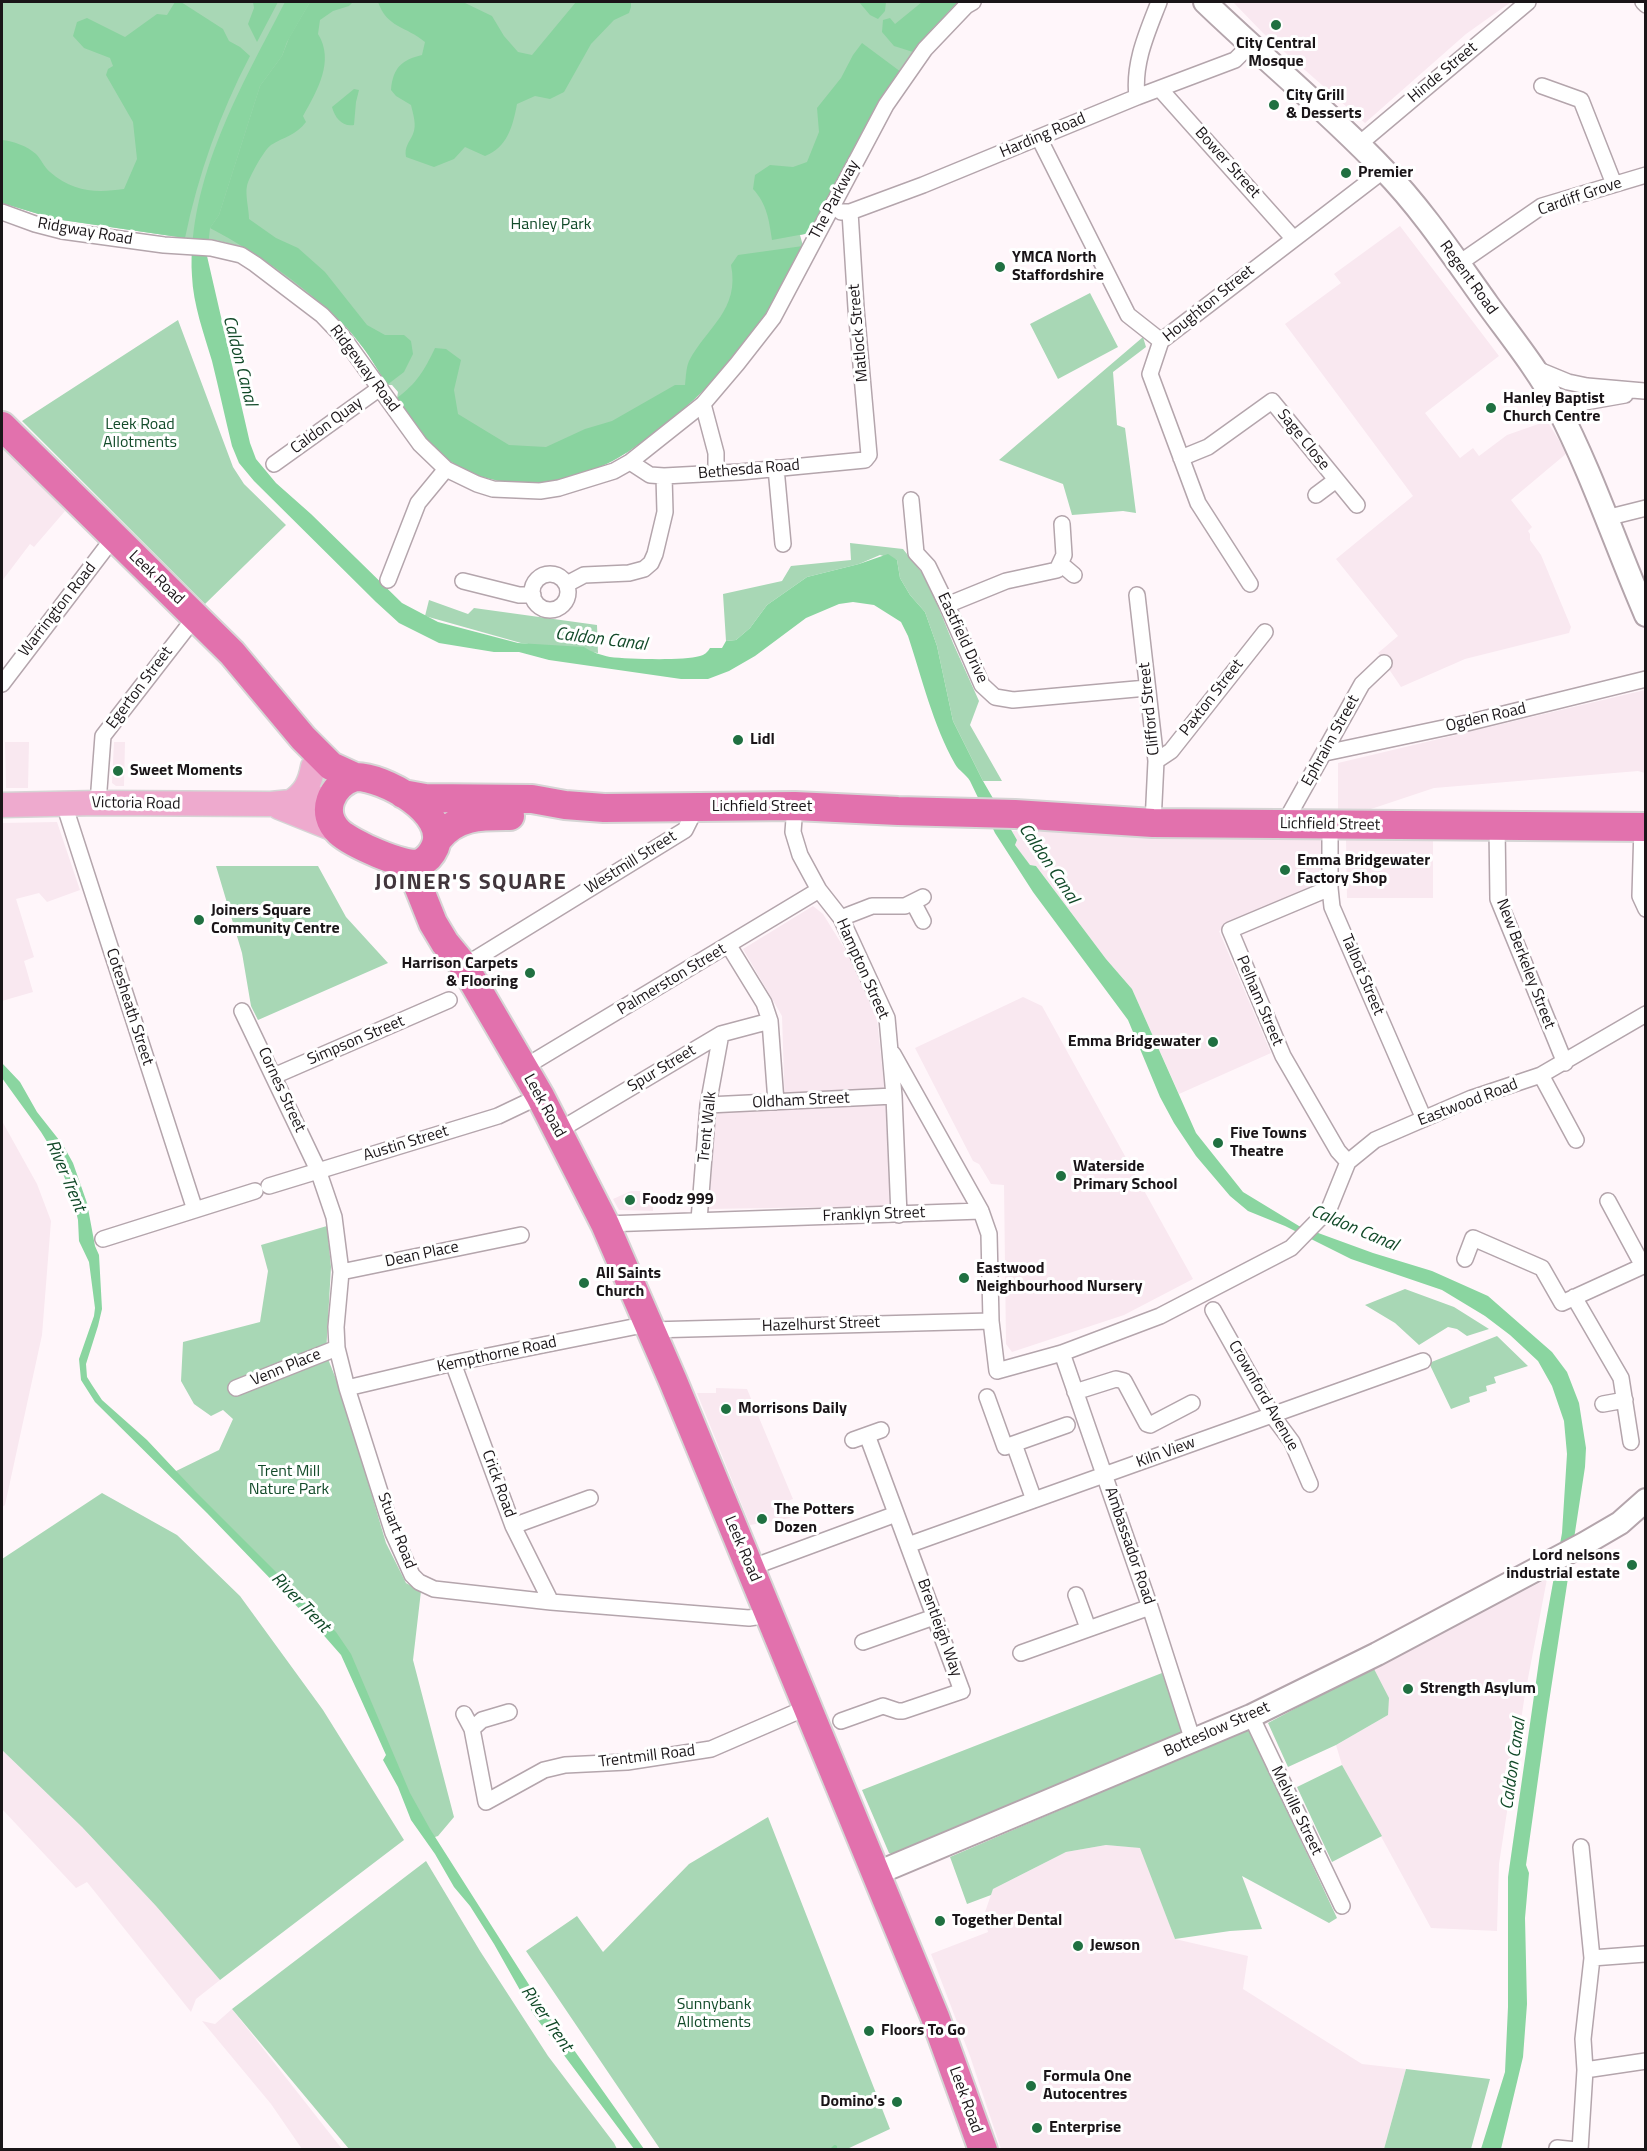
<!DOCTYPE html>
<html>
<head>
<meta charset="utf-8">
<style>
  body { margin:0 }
  #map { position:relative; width:1647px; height:2151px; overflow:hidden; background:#fff6fa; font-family:"Titillium Web",sans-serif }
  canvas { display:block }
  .frame { position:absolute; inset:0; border:3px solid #1a1518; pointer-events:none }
</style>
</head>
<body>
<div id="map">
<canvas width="1647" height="2151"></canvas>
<div class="frame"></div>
</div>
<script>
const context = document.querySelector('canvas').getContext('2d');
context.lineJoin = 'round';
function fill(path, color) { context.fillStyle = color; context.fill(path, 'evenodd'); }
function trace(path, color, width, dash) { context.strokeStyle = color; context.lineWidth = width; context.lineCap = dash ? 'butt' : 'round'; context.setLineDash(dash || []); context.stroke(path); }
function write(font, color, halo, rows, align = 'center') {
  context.font = font + ' "Titillium Web",sans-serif'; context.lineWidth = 6; context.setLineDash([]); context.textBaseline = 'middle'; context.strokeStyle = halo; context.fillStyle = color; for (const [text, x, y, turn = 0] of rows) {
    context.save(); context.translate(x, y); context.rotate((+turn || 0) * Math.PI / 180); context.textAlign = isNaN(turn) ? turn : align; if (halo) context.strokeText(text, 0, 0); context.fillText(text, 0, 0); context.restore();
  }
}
const built = new Path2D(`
  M1233 2H1511L1466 34 1365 123 1263 33Z
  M1400 226 1499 356 1425 413 1460 458 1473 448 1479 456 1507 435 1547 421 1567 453 1511 500 1532 527 1528 531 1530 534V540L1541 555 1571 627 1569 633 1465 659 1401 687 1378 653 1398 636 1336 559 1413 496 1285 324 1341 283 1334 274Z
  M2 443 65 511 34 547 30 544 2 581Z
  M1645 690V773L1638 771 1434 788 1365 811 1338 818V763Z
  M5 742H29L28 788H6Z
  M114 742H125L124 786H116L112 783Z
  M57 822 80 890 47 902 39 893 16 899 34 957 24 961 33 992 2 1001V823Z
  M1012 831 1324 839 1325 879 1219 931 1271 1053 1179 1094 1132 989 1106 959 1036 866 1030 865 1015 845 1017 840Z
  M1346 839H1433V898H1347Z
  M813 906 823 914 851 959 877 1019 885 1093 890 1206 709 1209 716 1111 785 1109 782 1016 743 949Z
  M1023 997 1042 1006 1193 1279 1124 1315 1012 1352 1006 1344 1004 1185 991 1184 979 1164 973 1161 915 1048Z
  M2 1121 37 1184 51 1221 42 1335 5 1505 2 1507Z
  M631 1191H653V1211L619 1210 613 1199Z
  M716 1388 747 1389 793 1499 785 1502 790 1518 750 1525 697 1393H716Z
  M1547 1579 1525 1694 1499 1864 1497 1931 1431 1928 1342 1765 1336 1745 1388 1715 1373 1667Z
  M2 1750 82 1827 156 1906 220 1980 196 1999 191 2012 87 1882 76 1888 2 1809Z
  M1106 1845 1141 1848 1175 1939 1248 1956 1243 1989 1362 2064 1406 2069 1384 2149H1001L970 2056 931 1954 988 1932 984 1915 993 1889 1066 1852Z
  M232 2009 342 2149H302L271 2104 202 2021 215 2024Z`);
const green = new Path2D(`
  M2 2H957L918 44 810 233 800 235 803 246 766 314 696 398 628 452 595 468 547 482 499 481 476 475 455 464 407 414 397 398 398 392 392 385H387L369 355 347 328 309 295 247 248 215 240 185 238 55 219 2 203Z
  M1090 293 1118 347 1058 379 1030 324Z
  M178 320 233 467 244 484 286 525 205 604 22 421Z
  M1143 337 1146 347 1113 372 1117 425 1125 428 1136 513 1123 511 1072 515 1063 484 999 460Z
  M850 543 903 549 927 579 953 643 979 701 970 725 1002 781H983L953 721 937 646 925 612 910 595 900 578 897 560 880 555 859 564 807 577 767 605 750 628 736 640 726 641 723 594 782 581 791 566 851 560Z
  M429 600 468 614 474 608 597 625 598 653 521 643 425 616Z
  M216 866H318L346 917 388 963 258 1020 251 1006 242 953Z
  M327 1226 331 1267 326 1354 342 1394 386 1543 406 1583 421 1591 413 1660 454 1817 438 1836 429 1839 346 1655 172 1473 219 1450 233 1419 223 1410 211 1416 194 1404 181 1381 183 1342 260 1322 268 1271 261 1245Z
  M1405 1289 1454 1307 1489 1329 1467 1336 1457 1329 1448 1327 1419 1345 1395 1323 1365 1305Z
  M1497 1336 1528 1366 1494 1377 1496 1383 1486 1386 1487 1391 1469 1397 1470 1402 1451 1409 1429 1363Z
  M102 1493 177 1535 240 1596 323 1710 404 1840 220 1980 156 1906 82 1827 2 1750V1559Z
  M1373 1667 1389 1698 1388 1715 1336 1745 1288 1767 1268 1723Z
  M1162 1673 1183 1730 1180 1735 893 1855 889 1853 862 1790Z
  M1249 1729 1337 1918 1329 1923 1242 1876 1262 1929 1230 1931 1175 1939 1140 1848 1106 1845 1066 1852 993 1889 991 1895 967 1904 950 1857Z
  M1342 1765 1382 1836 1332 1862 1297 1787Z
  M768 1817 890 2129 847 2149H660L526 1951 577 1916 603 1952 689 1864Z
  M426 1861 480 1951 548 2056 614 2143 617 2149H349L232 2009Z
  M1406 2069 1490 2079 1471 2149H1384Z`);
const forest = new Path2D(`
  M175 2H181L223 29 229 41 240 47 250 56C220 113 198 175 185 238L55 219 2 203V140C13 141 27 146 36 154 41 159 44 167 50 172 73 192 96 193 124 189L137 159 133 122 106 75 108 69 113 66 110 58 84 48 73 36 77 22 87 18 125 37 157 14 167 15Z
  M253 2H278L257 42 248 24 254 8Z
  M310 2H353L349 6 333 11 320 20 318 34C335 61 317 91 303 116L306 122C296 135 284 137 271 145 264 150 249 177 247 186 245 195 249 209 249 219L276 238 298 248 325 272 367 325 385 335H404L411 341 413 354 404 372 387 385C375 365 363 345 347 328 308 288 259 254 210 228L219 215 260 86 282 56 289 38Z
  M378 2H463L492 16 504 36 518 52 532 55 576 2H631V7L629 13 614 20 591 44 564 92 550 99 535 96 517 104C513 126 507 148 485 156L465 147 454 159 434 167 406 157C404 147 409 143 413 134 417 125 413 114 411 105L396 96 391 90C393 67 402 60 422 55L425 42C406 26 387 28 378 2Z
  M859 2H886L885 11 878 19 870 15Z
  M922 2H958L918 44 913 52 894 46 882 32 883 20 890 18 895 24Z
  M862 43 901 72 810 233 772 240C769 220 767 204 753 189L755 175 770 165 793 167 807 162 819 132 817 108 841 78 853 55Z
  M354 89 359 90 356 102 354 125C342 127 335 118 332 107Z
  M803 246C791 268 780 292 766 314 732 367 682 416 629 451 581 484 504 497 453 463 428 447 413 422 397 398 417 383 424 371 435 348L446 349 461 360 454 390 458 414 509 445 546 447 585 429 612 421 675 385H685C686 377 686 368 689 361 707 327 740 310 731 265L738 255Z`);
const water = new Path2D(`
  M285 2H310L287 42 282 56 260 86 219 215 210 228 207 256 250 443 256 459 276 483 311 514 402 603 438 622 518 643 584 647C591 652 601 655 610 657 628 659 683 661 700 656 704 655 708 652 710 648H722L726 641 736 640 750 628 767 605 807 577 859 564 888 554 897 560 900 578 910 595 925 612 937 646 953 721 983 781 1017 840 1015 845 1030 865 1036 866 1106 959 1132 989 1196 1133 1243 1192 1299 1226 1373 1253 1432 1271 1488 1296 1552 1352 1567 1372 1579 1403 1586 1448 1585 1467 1547 1715 1526 1865 1529 1873 1525 1918 1527 2004 1523 2057 1501 2149H1481L1505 2072 1508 2007V1877L1540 1654 1562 1533 1567 1454 1564 1421 1552 1386 1538 1361 1510 1335 1485 1316 1442 1290 1351 1259 1285 1226 1248 1211 1230 1196 1196 1156 1174 1123 1160 1097 1128 1020 1033 892 995 833 970 781C966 774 959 771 955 764 933 725 922 678 908 636L901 622 874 605 853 602 839 604 806 618 755 656 729 671 708 679H681L549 660 519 652H494L439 643 399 623 376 602 254 481 239 463 232 446C225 418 219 389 212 361 204 334 193 304 192 276 187 179 242 85 285 2Z
  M2 1063 20 1082 37 1112 63 1145 73 1163 87 1203 95 1246 99 1255 102 1309 98 1326 86 1364 87 1377 92 1385 102 1400 147 1440 195 1491 336 1632 351 1654 410 1793 430 1829 540 2002 644 2149H634L534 2015 494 1944 470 1906 454 1887 435 1854 411 1820 398 1787 383 1760 386 1755 341 1655 312 1622 207 1513 95 1402 81 1380 79 1359 94 1316 95 1308 89 1262 79 1241 78 1220 72 1195 54 1153 41 1132 2 1078Z`);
const stream = new Path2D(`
  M832 2150 835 2147`);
const street = new Path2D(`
  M1643 2 1646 5
  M1542 86 1581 100 1614 184
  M1160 89 1293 238
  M1137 97C1133 63 1147 33 1159 2
  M1039 138 1128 315 1161 341
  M1358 145 1528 2
  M2 212 35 224 62 231 164 245 211 248 241 255 255 264 322 315 342 336 420 444 446 469 477 484 493 489 540 491 559 488 614 471 630 462 703 404 737 364 773 318 886 105 925 49 966 6 973 2
  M841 212H850L923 185 1137 97 1235 60 1250 45
  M1458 264 1542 206 1646 175
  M1534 368 1568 382 1587 386 1644 391
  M703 404 716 453V473
  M1557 407 1625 395
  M1181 458 1208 447 1272 401 1357 505
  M630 462 650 475 664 476 740 472 865 460 869 455 856 308 850 212
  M274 464 380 388
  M776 468 783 544
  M1316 495 1336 480
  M911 500 916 553 928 566 947 605 982 685 995 697 1013 700 1147 688
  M1606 518 1646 508
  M1061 564 1074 575
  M532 592a18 18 0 1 1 36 0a18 18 0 1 1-36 0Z
  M388 580 418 503 446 469
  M463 581 519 595H533
  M567 584 584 575 629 573 644 569 651 563 655 554 665 512 664 476
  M1250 584 1198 503 1150 374 1161 341 1384 170
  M1137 595 1156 761 1153 823
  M947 605 1006 581 1057 570 1064 555 1062 524
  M2 684 114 537
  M1325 753 1467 723 1646 679
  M1156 761 1171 751 1265 632
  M98 803 103 736 196 616
  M64 804 195 1210
  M795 806 793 832 800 855 819 890 841 918 887 1018 894 1096 899 1215
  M1284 824 1362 684 1384 663
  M1330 825V888L1332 907 1424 1119
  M1497 826 1498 899 1565 1063
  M1642 827 1640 896 1646 909
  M1330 888 1230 930 1283 1056 1338 1151 1348 1162
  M913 902 923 921
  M841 918 872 906H905L923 897
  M729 946 764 1003 770 1021 776 1102
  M464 966 685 830 696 808
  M242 1011 318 1170 334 1217 341 1272 336 1327 337 1348 347 1388 393 1533 412 1575 419 1582 434 1589 551 1602 749 1618 769 1615
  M893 1054 981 1211
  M523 1068 819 890
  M1541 1075 1576 1140
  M274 1076 449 1000
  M708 1105 894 1096
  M558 1131 721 1034 770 1021
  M269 1186 498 1116 540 1096
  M1608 1201 1643 1266 1646 1265
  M699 1220 708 1105 721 1034
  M605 1224 981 1211 989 1234 991 1321 997 1371 1062 1353 1160 1316 1291 1248 1329 1209 1348 1162 1375 1140 1472 1098 1541 1075 1646 1014
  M103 1239 255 1191
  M1465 1259 1473 1238 1542 1268 1562 1303 1643 1266
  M341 1272 521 1235
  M1574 1297 1621 1378 1631 1442
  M1213 1310 1272 1415 1292 1442 1310 1484
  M650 1330 991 1321
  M1062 1353 1150 1607 1193 1741
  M453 1363 513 1526 551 1602
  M236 1388 337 1348
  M347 1388 453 1363 648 1324
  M1075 1392 1116 1379 1124 1381 1147 1424 1150 1425 1192 1403
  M987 1397 1005 1447 1067 1425
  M1603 1404 1625 1400
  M853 1440 881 1430
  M1014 1444 1034 1500
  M513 1526 590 1498
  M908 1545 1423 1361
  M750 1568 896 1514
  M1076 1595 1088 1628
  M863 1642 934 1617
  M1021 1653 1150 1607
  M464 1714 472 1729 486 1802 544 1770 565 1765 627 1762 711 1749 808 1707
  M1251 1716 1342 1906
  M841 1721 883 1706 898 1711H903L962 1691 867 1435
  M472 1729 482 1720 509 1712
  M1592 1958 1645 1954
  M1585 2070 1646 2061
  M1557 2148 1577 2150
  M1580 2150 1585 2070 1583 2039 1592 1958 1581 1847`);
const secondary = new Path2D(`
  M1205 2C1263 58 1327 110 1383 169 1423 210 1455 259 1488 305 1512 338 1538 370 1557 406 1592 473 1616 546 1646 615
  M875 1874 1251 1716 1377 1654 1584 1544 1620 1523 1646 1500`);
const primary = new Path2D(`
  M291 802C305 793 310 783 313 767
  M2 805 98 803 271 804 331 798
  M279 807 339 831`);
const highway = new Path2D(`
  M2 426 232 653 303 738 331 766 355 777
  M355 777C383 776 450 813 435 847 432 854 427 860 420 863 404 868 351 843 339 832 319 813 331 785 355 777Z
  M403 794 425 798 532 799 565 805 604 808 795 806 898 811 1015 814 1153 823 1646 827
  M438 839C457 815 482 816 510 816
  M406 863 413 873 433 923 445 943 464 966 540 1096 605 1224 673 1381 935 2017 983 2150`);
const markers = [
  [1276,25,6,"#207041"],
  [1274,105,6,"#207041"],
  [1346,173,6,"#207041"],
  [1000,267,6,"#207041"],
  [1491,408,6,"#207041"],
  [738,740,6,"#207041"],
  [118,771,6,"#207041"],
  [1285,870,6,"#207041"],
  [199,920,6,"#207041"],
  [530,973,6,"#207041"],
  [1213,1042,6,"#207041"],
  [1218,1143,6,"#207041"],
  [1061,1176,6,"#207041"],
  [630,1200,6,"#207041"],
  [964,1278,6,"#207041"],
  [584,1283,6,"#207041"],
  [726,1409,6,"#207041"],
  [762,1519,6,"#207041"],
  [1632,1565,6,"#207041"],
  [1408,1689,6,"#207041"],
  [940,1921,6,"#207041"],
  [1078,1946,6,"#207041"],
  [869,2031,6,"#207041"],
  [1031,2086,6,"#207041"],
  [897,2102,6,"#207041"],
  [1037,2128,6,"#207041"]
];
const poiNames = [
  ["City Central",1276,44,"center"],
  ["Mosque",1276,62,"center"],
  ["City Grill",1286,96],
  ["& Desserts",1286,114],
  ["Premier",1358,173],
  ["YMCA North",1012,258],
  ["Staffordshire",1012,276],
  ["Hanley Baptist",1503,399],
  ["Church Centre",1503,417],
  ["Lidl",750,740],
  ["Sweet Moments",130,771],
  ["Emma Bridgewater",1297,861],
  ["Factory Shop",1297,879],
  ["Joiners Square",211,911],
  ["Community Centre",211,929],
  ["Harrison Carpets",518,964,"right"],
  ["& Flooring",518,982,"right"],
  ["Emma Bridgewater",1201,1042,"right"],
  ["Five Towns",1230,1134],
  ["Theatre",1230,1152],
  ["Waterside",1073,1167],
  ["Primary School",1073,1185],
  ["Foodz 999",642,1200],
  ["Eastwood",976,1269],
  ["Neighbourhood Nursery",976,1287],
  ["All Saints",596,1274],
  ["Church",596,1292],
  ["Morrisons Daily",738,1409],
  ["The Potters",774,1510],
  ["Dozen",774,1528],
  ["Lord nelsons",1620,1556,"right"],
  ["industrial estate",1620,1574,"right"],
  ["Strength Asylum",1420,1689],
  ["Together Dental",952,1921],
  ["Jewson",1090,1946],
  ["Floors To Go",881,2031],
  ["Formula One",1043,2077],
  ["Autocentres",1043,2095],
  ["Domino's",885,2102,"right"],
  ["Enterprise",1049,2128]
];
const streetNames = [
  ["Hinde Street",1443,73,-40],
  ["Harding Road",1043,136,-23],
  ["Bower Street",1227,163,48],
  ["Cardiff Grove",1580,197,-19],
  ["The Parkway",835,200,-62],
  ["Ridgway Road",85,232,10],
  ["Regent Road",1468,278,54],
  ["Houghton Street",1209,304,-39],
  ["Matlock Street",859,333,-95],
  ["Ridgeway Road",364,369,53],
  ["Caldon Quay",327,426,-36],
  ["Sage Close",1303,440,51],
  ["Bethesda Road",749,470,-5],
  ["Leek Road",156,578,44],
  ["Warrington Road",58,610,-52],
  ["Eastfield Drive",962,638,65],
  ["Egerton Street",140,688,-53],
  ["Paxton Street",1212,698,-52],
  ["Clifford Street",1150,709,-96],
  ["Ogden Road",1486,718,-13],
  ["Ephraim Street",1331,741,-61],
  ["Victoria Road",136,804,1],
  ["Lichfield Street",762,807],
  ["Lichfield Street",1330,825,1],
  ["Westmill Street",631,863,-32],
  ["New Berkeley Street",1525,964,69],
  ["Hampton Street",862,969,66],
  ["Talbot Street",1362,975,67],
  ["Palmerston Street",672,980,-31],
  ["Pelham Street",1259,1001,67],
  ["Cotesheath Street",129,1007,72],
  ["Simpson Street",356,1041,-23],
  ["Spur Street",662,1069,-31],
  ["Cornes Street",281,1090,65],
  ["Oldham Street",801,1101,-3],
  ["Eastwood Road",1468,1103,-21],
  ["Leek Road",544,1106,61],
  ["Trent Walk",708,1127,-84],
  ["Austin Street",406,1144,-17],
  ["Franklyn Street",874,1215,-2],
  ["Dean Place",422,1255,-12],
  ["Hazelhurst Street",821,1325,-2],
  ["Kempthorne Road",497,1355,-12],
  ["Venn Place",286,1368,-22],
  ["Crownford Avenue",1263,1396,60],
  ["Kiln View",1166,1453,-20],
  ["Crick Road",498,1484,70],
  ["Stuart Road",396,1531,69],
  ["Ambassador Road",1129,1546,71],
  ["Leek Road",742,1549,67],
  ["Brentleigh Way",939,1628,70],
  ["Botteslow Street",1217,1730,-24],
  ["Trentmill Road",647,1757,-7],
  ["Melville Street",1296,1811,64],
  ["Leek Road",965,2100,70]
];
const parkNames = [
  ["Hanley Park",551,225],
  ["Leek Road",140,425],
  ["Allotments",140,443],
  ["Trent Mill",289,1472],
  ["Nature Park",289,1490],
  ["Sunnybank",714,2005],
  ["Allotments",714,2023]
];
const waterNames = [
  ["Caldon Canal",239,361,76],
  ["Caldon Canal",601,640,7],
  ["Caldon Canal",1048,864,56],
  ["River Trent",65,1176,67],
  ["Caldon Canal",1354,1229,23],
  ["River Trent",300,1603,46],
  ["Caldon Canal",1514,1764,-82],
  ["River Trent",546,2019,55]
];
const districtNames = [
  ["JOINER'S SQUARE",471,884]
];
fill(built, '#f9e8f0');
fill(green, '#a8d7b5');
fill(forest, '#89d39f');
fill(water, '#8ad5a0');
trace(stream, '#8ad5a0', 4);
trace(street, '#b4a5ac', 18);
trace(secondary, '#b4a5ac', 26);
trace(primary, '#d6d5d5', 27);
trace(highway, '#d6d5d5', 32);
trace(street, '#fff', 15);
trace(secondary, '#fff', 22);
trace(primary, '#eeaace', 24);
trace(highway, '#e271ad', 28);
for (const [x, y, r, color] of markers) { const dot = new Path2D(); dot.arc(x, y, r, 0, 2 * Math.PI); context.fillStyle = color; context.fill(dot); trace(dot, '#fff', 2); }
write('bold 16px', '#1a1518', '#fff', poiNames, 'left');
write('16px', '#1a1518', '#fff', streetNames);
write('16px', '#134b2a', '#fff', parkNames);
write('italic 18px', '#114928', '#fff', waterNames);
context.letterSpacing = '1.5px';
write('bold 22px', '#42363c', '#fff', districtNames);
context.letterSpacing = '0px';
</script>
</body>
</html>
